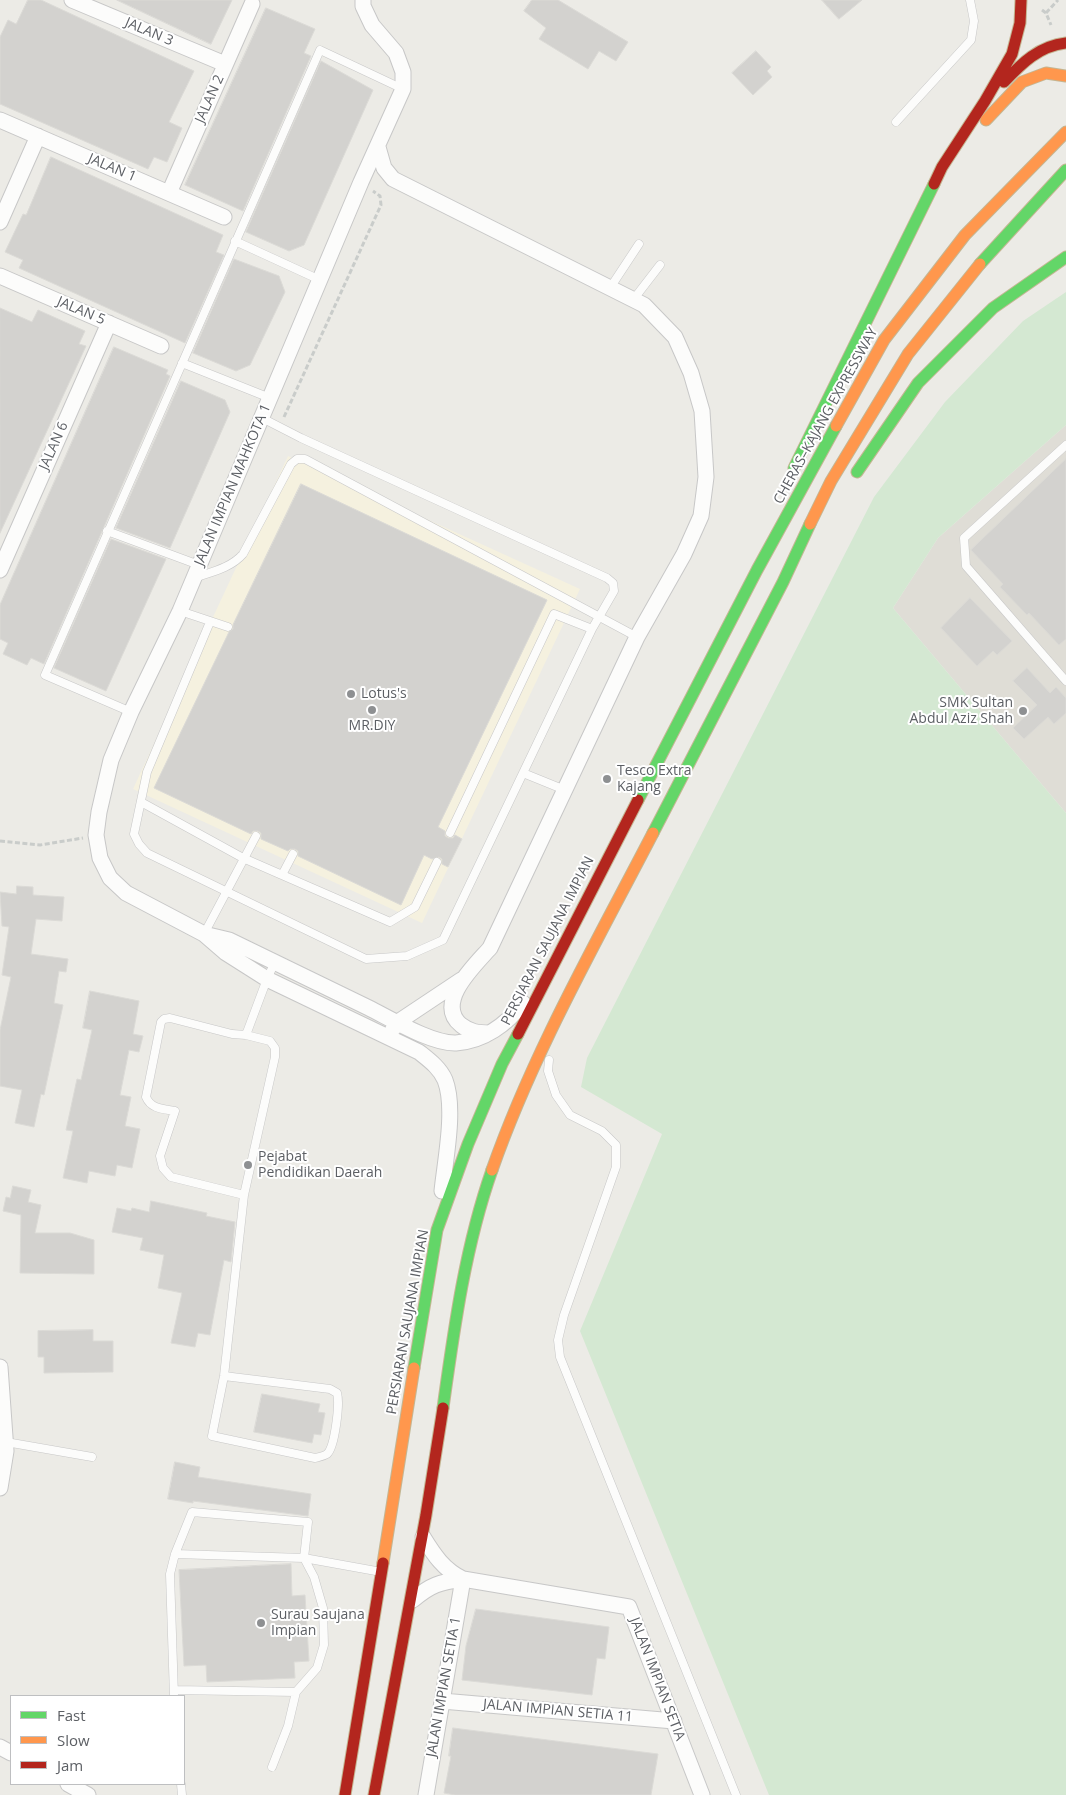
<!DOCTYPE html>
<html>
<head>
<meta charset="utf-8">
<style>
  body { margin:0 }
  #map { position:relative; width:1066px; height:1795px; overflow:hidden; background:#ecebe6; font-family:"Open Sans",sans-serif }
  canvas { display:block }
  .legend { position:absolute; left:10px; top:1695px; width:175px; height:90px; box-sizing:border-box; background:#fff; border:1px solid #bebfc1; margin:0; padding:6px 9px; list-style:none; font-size:15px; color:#5c5f64 }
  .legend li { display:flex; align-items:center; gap:10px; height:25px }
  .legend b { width:25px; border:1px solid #bebfc1 }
</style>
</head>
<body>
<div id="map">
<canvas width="1066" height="1795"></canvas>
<ul class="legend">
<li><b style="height:6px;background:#63d668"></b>Fast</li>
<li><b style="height:6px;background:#ff974d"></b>Slow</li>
<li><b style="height:6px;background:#b3261e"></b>Jam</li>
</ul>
</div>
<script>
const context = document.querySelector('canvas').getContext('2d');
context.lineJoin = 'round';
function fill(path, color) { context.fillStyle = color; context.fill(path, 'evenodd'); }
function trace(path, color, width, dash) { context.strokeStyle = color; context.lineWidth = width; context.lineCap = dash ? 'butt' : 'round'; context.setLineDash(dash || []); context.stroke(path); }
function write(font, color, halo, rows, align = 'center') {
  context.font = font + ' "Open Sans",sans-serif'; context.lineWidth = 4; context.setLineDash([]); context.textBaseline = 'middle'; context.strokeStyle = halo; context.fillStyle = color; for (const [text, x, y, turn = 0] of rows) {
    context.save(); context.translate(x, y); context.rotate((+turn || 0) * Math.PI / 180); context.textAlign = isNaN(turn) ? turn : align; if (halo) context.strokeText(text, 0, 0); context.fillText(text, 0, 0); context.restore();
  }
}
const commercial = new Path2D(`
  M288 456 580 589 422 923 133 789Z`);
const education = new Path2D(`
  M1066 425V813L893 608 938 538Z`);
const green = new Path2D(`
  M1066 292V425L938 538 893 608 1066 813V1795H769L580 1331 662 1134 581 1087 587 1058 874 497 945 402 1023 321Z`);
const building = new Path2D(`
  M28 0H41L194 71 169 122 182 128 167 162 154 157 148 169 0 104V37L8 20 16 24Z
  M117 0H232L211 44Z
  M532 0H558L628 42 616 61 599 51 588 69 539 39 546 28 524 11Z
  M822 0H862L839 19Z
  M266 8 315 29 304 53 311 56 243 211 185 185Z
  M756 51 771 67 767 71 772 77 753 95 732 73Z
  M321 61 373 90 304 245 289 251 246 232Z
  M51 157 223 235 216 252 224 255 185 343 19 268 23 260 5 252 23 214 26 215Z
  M234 259 279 276 285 292 250 365 236 371 193 353Z
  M0 308 32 322 38 310 85 331 79 344 86 346 0 533Z
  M114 347 168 370 166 374 170 376 44 664 31 658 27 665 3 654 8 643 0 639V605Z
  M181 381 225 400 230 412 170 548 116 528Z
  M1066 459V639L1059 645 1029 613 1027 615 1000 587 1003 584 971 550Z
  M301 484 547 600 438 827 445 831V836L448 838H453L455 835 462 839 448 867 442 864V859L439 857 432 859 424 855 401 905 298 856V851L295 849H290L288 851 261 839V833L258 831H253L251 834 154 788 229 632 233 629V625Z
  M111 539 166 559 106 691 54 668Z
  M970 598 1012 641 997 655 993 651 977 666 941 628Z
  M1027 668 1050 693 1056 687 1066 698V713L1054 724 1048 717 1024 739 1013 728 1037 705 1013 681Z
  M17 886 33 887V895L64 897 62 921 36 919 31 954 68 959 66 972 59 971 54 1003 63 1005 44 1095 41 1094 34 1127 15 1123 22 1090 0 1086V1030L11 977 2 975 9 927 2 926 0 892 16 894Z
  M90 991 139 1001 133 1034 143 1036 139 1052 129 1050 120 1095 131 1097 125 1126 140 1129 132 1168 117 1165 115 1176 89 1171 87 1183 63 1178 73 1131 66 1130 77 1079 81 1080 92 1030 83 1028Z
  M13 1186 31 1190 28 1202 41 1205 35 1233H70L94 1240V1274L20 1273 21 1215 3 1211 6 1197 10 1198Z
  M151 1201 207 1213 206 1216 235 1222 231 1262 224 1260 210 1335 198 1333 195 1347 171 1343 182 1293 158 1288 164 1255 140 1250 143 1238 112 1232 117 1208 131 1211 132 1208 149 1212Z
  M93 1330V1341H113V1372L44 1373V1357H38V1331Z
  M262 1394 320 1404 318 1412 325 1413 321 1435 314 1434 312 1443 254 1432Z
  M175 1462 200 1467 198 1477 311 1494 308 1516 193 1501V1503L168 1499Z
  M291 1564 292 1596 305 1595 309 1661 294 1662 295 1678 207 1682 206 1665 184 1666 179 1570Z
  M476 1609 609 1627 605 1659 597 1658 592 1695 462 1680 466 1646Z
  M453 1728 658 1754 651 1795H455L444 1793 451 1756H449Z`);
const path = new Path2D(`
  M1042 10 1046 13 1051 25
  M1046 13 1058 0
  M284 417 381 205 380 196 373 191
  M0 841 40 845 83 838`);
const lane = new Path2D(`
  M896 122 971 40 974 21 970 0
  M235 241 320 280
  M610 288 639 244
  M633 300 660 265
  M182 363 270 398
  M1066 445 964 538 966 566 1066 681
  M107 531 199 565
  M194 578C211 572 231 568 243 554L291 464 297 459H305L637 637
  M180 611 228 627
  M210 622 147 772 134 834 139 844 147 853 366 959 407 956 443 940 592 629 614 591 613 583 607 578 301 438 262 418
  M131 712 45 675 320 50 403 89
  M523 773 565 790
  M141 802 243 858 390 922 415 907 437 862
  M450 833 554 614 592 629
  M282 875 293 854
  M204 934 256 836
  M246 1035 267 979 275 962
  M549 1060 548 1071 556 1095 570 1115 602 1131 616 1145V1167L564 1315 558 1340 560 1357 736 1795
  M224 1376 330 1389 337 1393C340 1403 335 1447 327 1454 324 1456 319 1457 315 1458L212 1436 224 1376 244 1195 171 1177 163 1168 160 1156 175 1111C163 1109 151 1109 146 1097L161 1022 164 1019 170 1018 232 1034 246 1035 270 1041 275 1048V1057L244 1195
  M6 1442 92 1457
  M175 1554 192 1512 308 1522 304 1558 314 1577 323 1608 324 1645 317 1668 296 1692
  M174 1690 296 1692 288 1726 272 1767
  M174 1696 170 1574 175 1554 304 1558 376 1571
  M181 1784 182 1795`);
const street = new Path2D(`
  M72 0 225 64
  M363 0V6L372 25 396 53 403 72V89L361 182 180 611 131 712 111 760 99 812 96 835 100 858 110 878 126 893 204 934 226 953 267 979 419 1052C429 1060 440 1068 445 1080 456 1108 445 1161 442 1191
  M0 120 224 217
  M378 147 384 168 393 179 644 305 675 337 691 373 702 411 706 477 701 516 684 554 637 637 490 948C475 965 434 1003 461 1025 470 1032 478 1033 489 1033
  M169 193 252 4
  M0 222 38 136
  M0 276 161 346
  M0 570 109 323
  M208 935 229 940C275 962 322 985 369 1008 391 1019 432 1044 456 1043 484 1041 507 1024 523 1003
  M393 1029 398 1022 461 980
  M0 1367 6 1451 0 1488
  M423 1537C434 1555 444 1570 463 1579
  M413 1600C430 1585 440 1582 463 1579L629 1607 702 1795
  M442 1701 674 1721
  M0 1747 11 1753
  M68 1784 88 1795
  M426 1795 463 1579`);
const fast = new Path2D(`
  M980 264 1066 170
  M794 468 934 184
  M857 472 918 383 993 308 1066 257
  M638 800 757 570 836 426
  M653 833 783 582 810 524
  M414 1368 437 1230 468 1144 502 1064 518 1034
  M443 1408C454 1329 465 1247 492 1170`);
const slow = new Path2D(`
  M986 120 1022 82 1046 73 1066 76
  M836 426 884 340 965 235 1066 132
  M810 524 831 481 908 354 980 264
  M492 1170C533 1053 596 943 653 833
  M383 1563 414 1368`);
const jam = new Path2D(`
  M1004 82C1022 63 1039 46 1066 43
  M934 184 942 167 985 101 1012 54 1020 23 1021 0
  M518 1034 638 800
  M345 1795 383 1563
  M374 1795 426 1515 443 1408`);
const markers = [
  [351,694,5,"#8e9092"],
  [372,710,5,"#8e9092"],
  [1023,711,5,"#8e9092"],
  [607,779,5,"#8e9092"],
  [248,1165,5,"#8e9092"],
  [261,1623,5,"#8e9092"]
];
const streetNames = [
  ["JALAN 3",149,32,23],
  ["JALAN 2",210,99,-66],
  ["JALAN 1",112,168,23],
  ["JALAN 5",81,311,23],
  ["CHERAS–KAJANG EXPRESSWAY",826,416,-61],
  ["JALAN 6",54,446,-66],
  ["JALAN IMPIAN MAHKOTA 1",233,485,-67],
  ["PERSIARAN SAUJANA IMPIAN",548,941,-63],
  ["PERSIARAN SAUJANA IMPIAN",408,1322,-80],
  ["JALAN IMPIAN SETIA",657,1679,69],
  ["JALAN IMPIAN SETIA 1",444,1687,-80],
  ["JALAN IMPIAN SETIA 11",558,1711,5]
];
const poiNames = [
  ["Lotus's",361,694],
  ["SMK Sultan",1013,703,"right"],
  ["Abdul Aziz Shah",1013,719,"right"],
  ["MR.DIY",372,726,"center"],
  ["Tesco Extra",617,771],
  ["Kajang",617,787],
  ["Pejabat",258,1157],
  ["Pendidikan Daerah",258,1173],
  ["Surau Saujana",271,1615],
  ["Impian",271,1631]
];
fill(commercial, '#f5f1df');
fill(education, '#dfddd6');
fill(green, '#d4e8d2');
fill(building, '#d3d2cf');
trace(building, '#dbdad6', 1);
trace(lane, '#c7c7c7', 9);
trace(street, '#c7c7c7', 17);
trace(fast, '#c4b693', 13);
trace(slow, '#c4b693', 13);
trace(jam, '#c4b693', 13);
trace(path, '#c9ccca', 3, [5, 2.5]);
trace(lane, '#fcfcfb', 8);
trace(street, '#fcfcfb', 15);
trace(fast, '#63d668', 11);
trace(slow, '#ff974d', 11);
trace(jam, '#b3261e', 11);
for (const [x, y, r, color] of markers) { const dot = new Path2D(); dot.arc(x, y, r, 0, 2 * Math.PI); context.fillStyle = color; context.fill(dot); trace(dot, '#fff', 2); }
write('14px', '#5c5f64', '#fff', streetNames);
write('14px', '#5c5f64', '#fff', poiNames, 'left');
</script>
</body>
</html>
